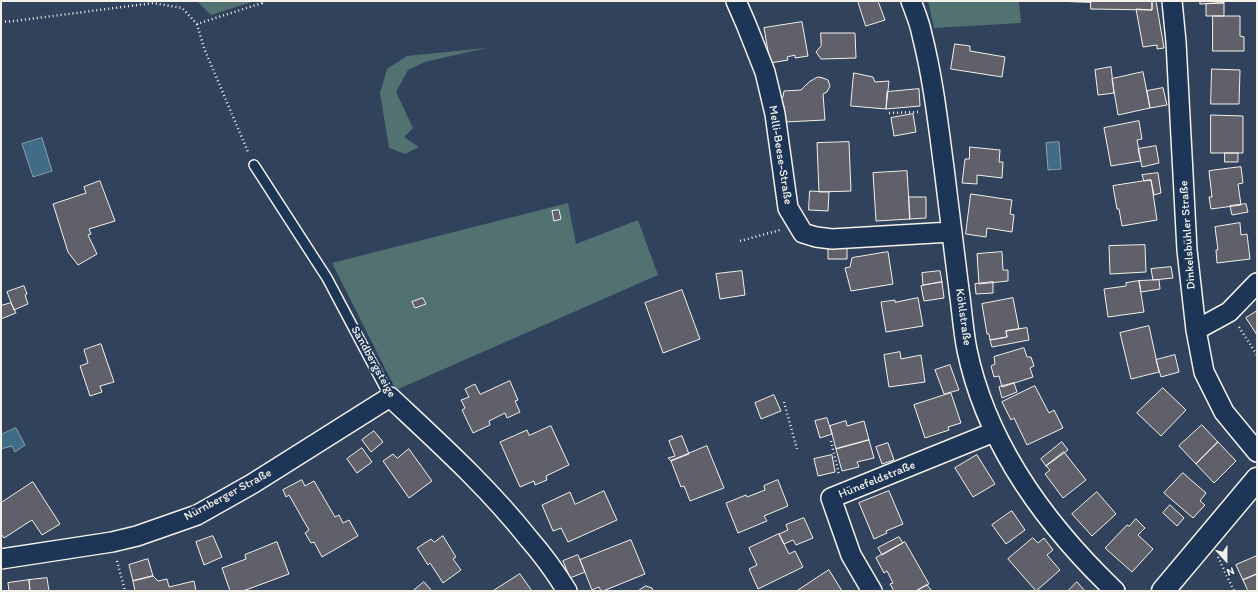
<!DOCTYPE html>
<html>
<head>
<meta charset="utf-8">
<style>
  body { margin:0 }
  #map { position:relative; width:1258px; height:592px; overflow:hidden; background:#31425d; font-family:Itim,sans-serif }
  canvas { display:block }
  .frame { position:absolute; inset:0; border:2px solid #f4f1e8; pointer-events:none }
  .north { position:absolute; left:1206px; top:540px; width:40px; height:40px; -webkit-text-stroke:3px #1d3557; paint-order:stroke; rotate:159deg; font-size:11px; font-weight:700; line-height:16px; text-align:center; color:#f4f1e8 }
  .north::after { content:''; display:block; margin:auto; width:14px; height:18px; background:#f4f1e8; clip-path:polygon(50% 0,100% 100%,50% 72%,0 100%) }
</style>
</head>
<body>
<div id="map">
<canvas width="1258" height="592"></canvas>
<div class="frame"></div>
<div class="north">N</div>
</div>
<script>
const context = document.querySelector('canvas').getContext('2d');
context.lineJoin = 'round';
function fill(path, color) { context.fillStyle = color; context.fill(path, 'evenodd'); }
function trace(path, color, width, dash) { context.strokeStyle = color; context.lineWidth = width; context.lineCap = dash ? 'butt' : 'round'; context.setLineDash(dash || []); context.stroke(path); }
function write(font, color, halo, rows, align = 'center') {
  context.font = font + ' Itim,sans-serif'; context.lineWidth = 4; context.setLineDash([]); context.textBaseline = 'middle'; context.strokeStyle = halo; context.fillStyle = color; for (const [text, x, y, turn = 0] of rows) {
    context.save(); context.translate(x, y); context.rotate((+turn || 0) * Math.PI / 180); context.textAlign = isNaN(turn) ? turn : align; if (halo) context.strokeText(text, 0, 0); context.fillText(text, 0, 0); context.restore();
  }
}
const green = new Path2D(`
  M197 1H255L211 15Z
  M928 1H1019L1021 23 934 28Z
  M486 48 425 62 408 70 396 92 413 128 404 137 419 147 405 154 389 148 380 93 387 69 407 56Z
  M568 203 576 244 638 220 658 275 396 390 332 263Z`);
const water = new Path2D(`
  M42 138 52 171 33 177 22 144Z
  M1059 142 1061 169 1048 170 1046 143Z
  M16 428 25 445 15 452 12 446 1 449V435Z`);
const building = new Path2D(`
  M858 1H878L885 20 866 26Z
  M1055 1H1091V2Z
  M1091 1H1152V10L1091 9Z
  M1156 1 1164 48 1157 49V45L1143 47 1136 9 1152 10V2Z
  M1201 1H1224V3L1200 4Z
  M1224 3V16H1206V4Z
  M1213 16H1240V36L1244 37V51H1213Z
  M802 22 808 56 795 58V55L787 57 788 60 770 63 764 28Z
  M821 33H855L856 58 821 59 816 52 821 46Z
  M955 44 970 46V51L1005 57 1002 77 951 69Z
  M1111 67 1114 93 1098 95 1095 70Z
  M1212 69 1240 70 1239 104H1211Z
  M1143 72 1150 108 1118 115 1112 79Z
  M854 73 873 77 875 82 889 81 886 109 851 106Z
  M818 77 823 78 828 80 830 86 827 92 823 94 825 120 785 122 784 106 780 104 779 100 783 97 784 91 801 90 809 82Z
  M1163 88 1167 105 1150 108 1147 91Z
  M919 89 920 106 886 109 887 92Z
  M913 114 916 132 894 136 891 118Z
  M1211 115 1243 116V153H1211Z
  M1139 121 1142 139 1137 140 1141 161 1111 166 1104 128Z
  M849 142 851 191 819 192 817 143Z
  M1156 146 1159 163 1142 167 1138 149Z
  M970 147 1000 150 999 162H1003L1002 178 977 175V184L962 183 965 159H969Z
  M1225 153H1238V162H1225Z
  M1241 167 1243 183 1238 184 1241 205 1211 209 1209 197H1212L1209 171Z
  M907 171 910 219 876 221 873 173Z
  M1158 173 1161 193 1154 195 1151 180 1144 181 1142 175Z
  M1151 180 1157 220 1122 226 1119 209H1117L1113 186Z
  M100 181 115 221 89 229 91 234 88 235 97 254 78 265 68 252 53 204 86 193 84 187Z
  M810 191 829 192 828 211 809 210Z
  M971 194 1012 200 1010 214 1014 215 1012 232 987 228 986 237 966 234Z
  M909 197H926V218L910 219Z
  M1246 204 1248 212 1232 215 1230 206Z
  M559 210 561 219 554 221 552 211Z
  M1240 223 1241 235 1247 234 1250 259 1217 263 1216 250H1218L1215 227Z
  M1145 245 1146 272 1110 274 1109 246Z
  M847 248V259H828V249Z
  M888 252 893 284 851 291 845 268 850 267 852 258Z
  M1002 252 1003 270H1008V281L979 284 977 254Z
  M1171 267 1173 278 1153 280 1151 269Z
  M742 271 745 295 720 299 716 274Z
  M940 271 942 282 923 285 922 273Z
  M1159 280 1160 289 1141 292 1139 281Z
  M1139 281 1144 312 1108 317 1104 289 1126 286V283Z
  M942 282 944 298 924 301 921 286Z
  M993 282V293L976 294 975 284Z
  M24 286 27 294 25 295 28 304 14 310 7 292Z
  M682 290 700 339 663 353 645 303Z
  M423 298 426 304 415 308 412 302Z
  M918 298 923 326 886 332 881 302 895 300V302Z
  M1013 298 1019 329 1006 331 1007 337 990 340 989 334H987L982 304Z
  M11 303 16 313 1 319V306Z
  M1257 311V335L1246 318Z
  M1149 326 1159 372 1131 379 1120 333Z
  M1027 328 1029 340 992 347 990 340 1007 337 1006 331Z
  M101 344 114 382 100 386 102 392 90 396 80 366 88 363 84 350Z
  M1024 348 1027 357H1031L1034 366 1030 368 1033 377 1002 387 999 376 994 377 991 366 995 364 994 357Z
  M900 352 901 359 921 355 925 382 889 387 884 355Z
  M1175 355 1179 372 1161 377 1156 360Z
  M950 365 959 390 944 394 935 370Z
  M510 381 518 400 515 401 520 412 507 418 505 413 489 421 490 425 473 433 462 410 465 408 461 400 469 397 465 389 475 384 480 394Z
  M1014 383 1017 392 1002 398 999 387Z
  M1035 386 1049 413 1054 410 1063 428 1027 445 1014 418 1011 420 1002 402Z
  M1163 388 1186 410 1161 436 1137 413Z
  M951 393 961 423 948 427 949 430 925 438 914 405Z
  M774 395 781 411 761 419 755 403Z
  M827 418 832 434 820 438 815 421Z
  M846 421 847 426 864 421 869 440 836 449 830 426Z
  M1202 425 1218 442 1196 464 1179 446Z
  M551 426 569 465 546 476 547 480 535 485 534 481 520 487 500 442 527 430 529 435Z
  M374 431 383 442 371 452 362 440Z
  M682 436 689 454 671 461 668 458 675 456 669 441Z
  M869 440 874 458 857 462 859 467 842 471 836 449Z
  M1062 442 1068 450 1046 466 1041 459Z
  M1218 442 1236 461 1214 483 1196 464Z
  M888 443 894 460 882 464 876 447Z
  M707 446 724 488 690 501 684 486 681 487 671 461Z
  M362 448 372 462 357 473 347 459Z
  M409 449 432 481 409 498 383 461 393 454 397 458Z
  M1064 452 1086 480 1063 498 1045 474 1050 470 1046 466Z
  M832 455 835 472 818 476 814 459Z
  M977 455 995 484 973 497 955 468Z
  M1183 473 1206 493 1200 501 1205 505 1193 518 1164 493Z
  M302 480 305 486 314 481 335 517 339 515 343 523 349 520 358 536 322 557 314 542 311 543 305 533 309 530 289 495 286 497 283 490Z
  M778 480 788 506 764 516 767 521 738 533 726 503 746 495 747 497 765 490 764 486Z
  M33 482 60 524 42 535 32 520 4 538 1 534V503Z
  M604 491 617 520 568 542 561 528 553 531 542 505 570 492 575 504Z
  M889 491 903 524 886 531 887 533 874 539 859 503Z
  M1097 492 1116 514 1092 536 1072 514Z
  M1170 505 1184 518 1177 526 1163 513Z
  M1012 511 1025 530 1006 544 992 525Z
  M804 518 813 538 796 545 793 540 784 544 779 534 788 530 786 525Z
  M1136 519 1145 528 1138 535 1153 549 1132 572 1105 548 1127 525 1129 526Z
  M779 534 789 554 795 551 803 567 758 589 749 569 757 565 749 548Z
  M213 536 222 557 204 565 196 542Z
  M443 536 456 557 453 559 461 570 443 583 430 563 428 565 417 548 431 539 434 542Z
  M899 537 903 543 882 555 878 548Z
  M1033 538 1038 543 1044 538 1053 550 1047 555 1060 570 1036 591 1008 559Z
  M631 540 645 574 603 591H601L599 587 592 590 580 560Z
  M277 542 289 574 243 591H230L222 568 246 559 245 555Z
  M905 542 929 584 916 591H894L890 584 893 583 887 571 884 573 876 558Z
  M578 555 585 572 570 578 563 561Z
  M1257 556V574L1243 580 1236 565Z
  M148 559 153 576 133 581 129 565Z
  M829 570 842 591H797Z
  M520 574 532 591H493Z
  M1257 574V591H1248L1243 580Z
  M153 576 158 581 167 579 169 587 194 581 196 591H135L133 581Z
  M47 578 49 591H30L29 580Z
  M29 580 30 591H9L8 583Z
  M424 582 432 591H413Z
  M1077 582 1085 591H1068Z
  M927 585 932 591H916Z
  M646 586 652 588 653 591H638Z`);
const path = new Path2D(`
  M1 22 14 21 153 3 182 8 197 24 262 3V1
  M197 24 204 48 248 152
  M889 113 919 112
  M740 241 780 230
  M1239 327 1257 355
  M784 402 797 449
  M831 441 839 475
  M1218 557 1234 591
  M117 561 125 591`);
const service = new Path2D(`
  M254 165 327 278 390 397`);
const minor = new Path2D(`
  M736 1 746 24 765 72 775 114 788 208 803 233 816 237 832 239 951 232
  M911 1C915 12 920 23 922 35 933 78 938 123 944 168 949 209 954 249 959 290 962 310 963 330 967 350 987 446 1046 525 1115 591
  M1172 1 1176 42 1187 250 1196 330 1204 372 1224 412 1257 452
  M1196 330 1229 312 1257 283
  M1 559 112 542 137 536 197 515 252 484 390 397C438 442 488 487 529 539 543 555 556 573 567 591
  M872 591 851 555 831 498 994 432`);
const tertiary = new Path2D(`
  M1163 591 1257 479`);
const streetNames = [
  ["Melli-Beese-Straße",780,155,81],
  ["Dinkelsbühler Straße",1188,235,-94],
  ["Köhlstraße",963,317,82],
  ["Sandbergsteige",373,362,61],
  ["Hünefeldstraße",877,480,-22],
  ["Nürnberger Straße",228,495,-28]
];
fill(green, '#517271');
fill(water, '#416c86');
trace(water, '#89a1ad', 1);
fill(building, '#60606a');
trace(building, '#f4f1e8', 1);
trace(service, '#f4f1e8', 12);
trace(minor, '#f4f1e8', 22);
trace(tertiary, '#f4f1e8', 25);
trace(path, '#f4f1e8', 2.5, [1, 3]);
trace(service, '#1d3557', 9);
trace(minor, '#1d3557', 19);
trace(tertiary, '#1d3557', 22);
write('12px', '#f4f1e8', '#1d3557', streetNames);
</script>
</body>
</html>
